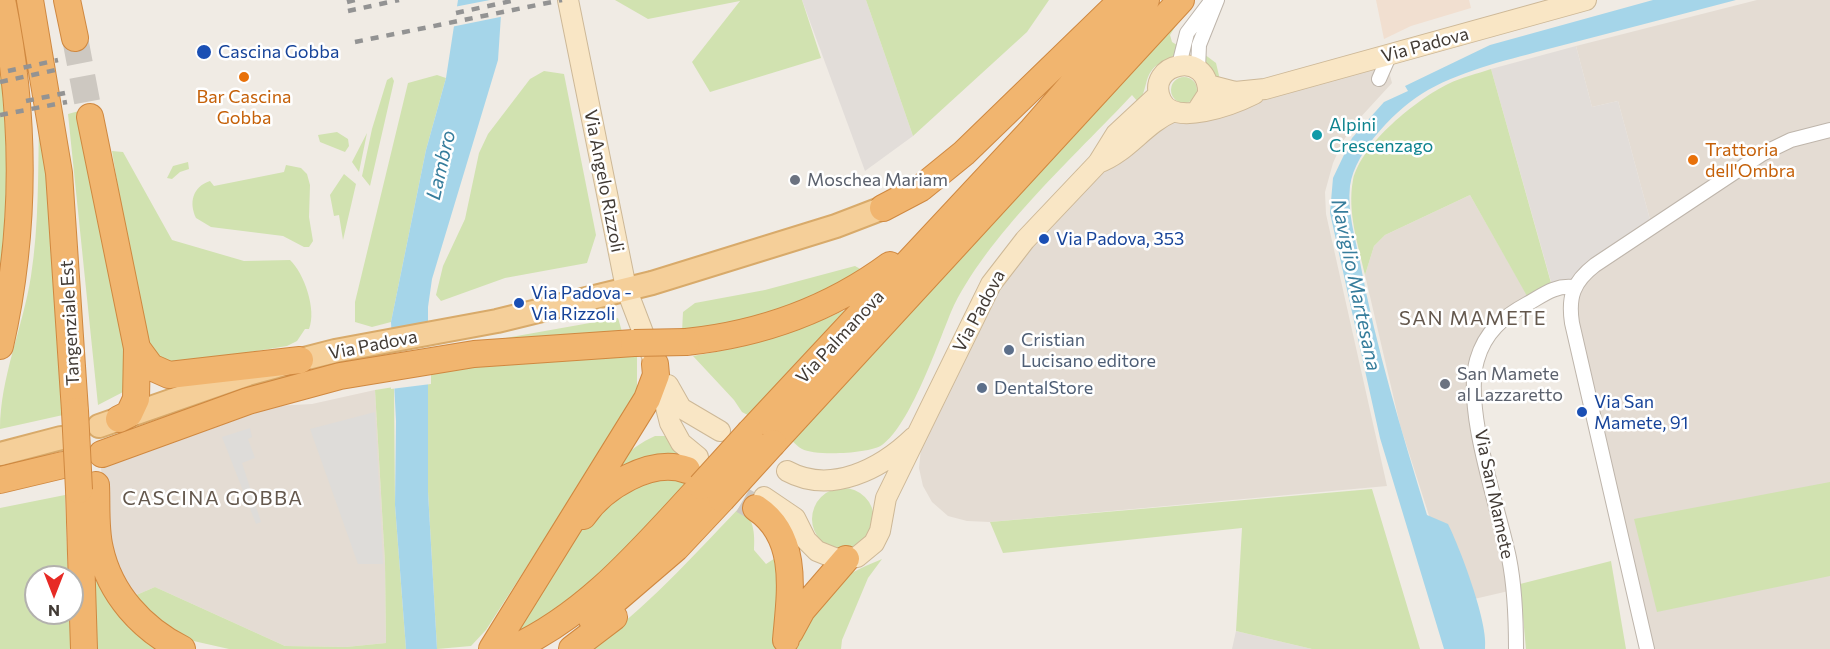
<!DOCTYPE html>
<html>
<head>
<meta charset="utf-8">
<style>
  body { margin:0 }
  #map { position:relative; width:1830px; height:649px; overflow:hidden; background:#f0ebe4; font-family:Commissioner,sans-serif }
  canvas { display:block }
  .north { position:absolute; left:24px; top:565px; width:60px; height:60px; box-sizing:border-box; background:#fff; border:2px solid #b3b1ae; border-radius:50%; rotate:180deg; font-size:16px; font-weight:700; line-height:24px; text-align:center; color:#423b35 }
  .north::after { content:''; display:block; margin:auto; width:21px; height:27px; background:#e72a25; clip-path:polygon(50% 0,100% 100%,50% 72%,0 100%) }
</style>
</head>
<body>
<div id="map">
<canvas width="1830" height="649"></canvas>
<div class="north">N</div>
</div>
<script>
const context = document.querySelector('canvas').getContext('2d');
context.lineJoin = 'round';
function fill(path, color) { context.fillStyle = color; context.fill(path, 'evenodd'); }
function trace(path, color, width, dash) { context.strokeStyle = color; context.lineWidth = width; context.lineCap = dash ? 'butt' : 'round'; context.setLineDash(dash || []); context.stroke(path); }
function write(font, color, halo, rows, align = 'center') {
  context.font = font + ' Commissioner,sans-serif'; context.lineWidth = 5; context.setLineDash([]); context.textBaseline = 'middle'; context.strokeStyle = halo; context.fillStyle = color; for (const [text, x, y, turn = 0] of rows) {
    context.save(); context.translate(x, y); context.rotate((+turn || 0) * Math.PI / 180); context.textAlign = isNaN(turn) ? turn : align; if (halo) context.strokeText(text, 0, 0); context.fillText(text, 0, 0); context.restore();
  }
}
const residential = new Path2D(`
  M1757 0H1830V649H1647L1571 292 1652 227 1618 101 1592 107 1576 46Z
  M1386 60 1392 83 1358 120 1343 141 1333 163 1325 192 1326 214 1387 486 990 522 967 521 948 516 932 502 923 486 919 468 921 448 1007 269 1101 167 1157 125Z
  M1470 195 1531 302 1505 318 1474 374 1513 590 1457 603 1400 425 1365 275 1374 246 1385 235Z
  M375 390 385 563 386 643 346 647 285 646 155 587 134 596 109 553 101 468 275 406 312 404Z`);
const commercial = new Path2D(`
  M1376 0H1469L1471 8 1411 26 1384 39Z`);
const industrial = new Path2D(`
  M802 0H866L913 136 865 171Z
  M1576 46 1592 107 1618 101 1652 227 1577 281 1553 289 1491 69Z
  M1236 631 1312 649H1232Z`);
const green = new Path2D(`
  M615 0H802L821 58 710 92 692 62 740 1 648 19Z
  M866 0H1049L1027 32 913 136Z
  M1192 0 1170 35 1172 42 1177 45 1174 55C1167 61 1157 63 1152 70 1144 80 1147 92 1138 102L1132 95C1075 156 985 237 951 312 937 346 910 425 882 445 869 454 814 456 802 449 798 447 795 443 791 440L968 251Z
  M0 33 13 177 0 291Z
  M1204 54 1216 63 1221 84 1206 66Z
  M1491 69 1551 283 1527 296 1470 195 1385 235 1374 246 1365 275C1358 244 1347 212 1353 180 1361 144 1417 99 1448 84 1462 77 1477 74 1491 69Z
  M544 71 564 74 596 235 587 263 505 278 441 301 436 295 443 266 465 219 479 153 488 134 530 79Z
  M437 75 446 78 426 150 391 322 372 327 355 322V302L408 83Z
  M1171 90a13 13 0 1 1 26 0a13 13 0 1 1-26 0Z
  M392 77 394 81 370 186 362 176 372 129 387 80Z
  M79 111 131 367 125 391 98 405 68 114Z
  M45 118 63 415 0 429C0 378 23 327 31 276 39 225 38 172 39 120Z
  M337 132 348 139 349 146 345 152 320 142 318 135Z
  M367 133 359 172 352 162Z
  M112 151 123 152 172 240 244 261 290 260C304 273 317 310 309 329H305L297 341 287 346 172 365 150 355 129 256Z
  M188 162 189 169 180 172 172 179 167 178 173 166Z
  M286 165 301 168 307 174 310 185 309 217 313 241 309 247H304L283 236 211 227 196 218C189 203 192 187 210 181L214 186 284 172Z
  M344 174 356 184 343 240 339 215 334 216 330 195Z
  M855 266 864 271 763 320 682 332 683 312 695 303 765 290Z
  M858 304 753 418 742 412 734 400 693 356C754 346 802 331 858 304Z
  M618 318 623 335 438 350Z
  M637 353V395L486 630 471 646 437 649 428 492 427 368Z
  M394 387 395 505 406 649H229L189 640 156 619 134 596 155 587 285 646 346 647 386 643 385 563 375 390Z
  M655 436H665L683 458 589 494C609 472 627 448 655 436Z
  M656 474 694 483 604 578 511 639 575 534 591 514Z
  M1830 482V576L1657 612 1634 519Z
  M812 519a31 31 0 1 1 62 0a31 31 0 1 1-62 0Z
  M1372 489 1420 649H1312L1236 631 1242 528 1003 553 990 522Z
  M65 495 68 577H36V613H69L71 649H0V508Z
  M739 508C754 517 755 533 754 550L766 564 783 553 780 633 775 649H589C646 609 691 558 739 508Z
  M882 559 868 578 842 640 841 649H794C817 594 826 582 882 559Z
  M1611 561 1626 649H1526L1520 584Z
  M95 568 160 649H97Z`);
const parking = new Path2D(`
  M375 412 383 564H358L310 429Z
  M250 428 252 437 248 439 255 458 242 463 261 522 256 524 222 437Z`);
const water = new Path2D(`
  M458 0H502L498 60 432 279 428 307V492L437 649H406L395 505 396 421 391 322 426 150 446 78Z
  M1653 0H1736C1675 16 1614 32 1552 48 1511 59 1466 69 1428 90 1398 107 1355 150 1350 186 1347 211 1355 237 1360 262 1376 348 1402 432 1427 515L1448 524C1460 548 1489 624 1485 649H1444L1380 438 1330 213 1333 178 1352 138 1384 102 1408 91 1405 86 1490 45Z`);
const pier = new Path2D(`
  M490 0H505V16L451 27 454 7Z
  M431 325V384L391 389 389 333Z`);
const highwayTunnel = new Path2D(`
  M75 38 90 117
  M709 481 756 508`);
const street = new Path2D(`
  M1179 65 1187 33 1212 0
  M1198 69 1199 45 1217 0
  M1379 79 1390 54
  M1516 649C1516 619 1515 588 1509 558 1498 506 1463 409 1477 360 1485 332 1503 317 1527 304 1543 295 1555 285 1573 287
  M1647 649 1572 323C1568 297 1573 282 1595 265L1762 154 1791 140 1830 130`);
const secondary = new Path2D(`
  M568 0 626 288 655 364 670 423 681 443 698 457
  M1208 85 1235 92 1265 89 1586 0
  M1197 111 1208 94C1210 48 1144 63 1161 100 1173 128 1234 104 1254 94
  M1098 163C1128 152 1144 124 1172 112
  M668 385 681 408 720 431
  M787 471C831 495 881 469 914 437
  M764 497 795 518 806 540 817 551 837 559 857 557 874 543 880 531 886 498 991 284 1025 240 1098 163 1116 134 1159 94`);
const primary = new Path2D(`
  M99 426 248 374 300 360 335 351 497 321 652 283 836 226 883 208
  M0 454 61 438`);
const highway = new Path2D(`
  M30 0 59 173 75 411
  M67 0 75 38
  M90 117 137 348 136 399 129 414 119 419
  M883 208 921 188 964 153 1122 0
  M686 342C762 334 829 310 890 265
  M0 346C26 231 26 116 2 0
  M137 348 151 367 169 375 300 360
  M750 432 1032 130 1146 0
  M773 443 1181 0
  M102 454 248 401 340 376 474 354 634 343
  M0 480 63 465
  M96 485C97 506 95 529 100 549 110 594 142 629 182 649
  M79 490 84 649
  M756 508C800 537 790 594 786 640
  M583 516C603 487 651 457 687 470
  M592 620 676 548 722 499
  M790 632 802 610 846 559
  M492 649 647 399 656 375 655 364
  M512 649C590 613 643 548 701 486
  M572 649 614 617`);
const rail = new Path2D(`
  M347 2 355 0
  M348 11 399 0
  M456 13 516 0
  M355 42 562 0
  M8 71 58 60
  M0 82 60 69
  M26 101 65 93
  M0 115 67 102`);
const highwayBridge = new Path2D(`
  M634 343 686 342
  M75 411 79 490
  M701 486 750 432
  M722 499 773 443`);
const markers = [
  [204,52,8,"#1a4fb4"],
  [244,77,6,"#e8710a"],
  [1317,135,6,"#0f9aa8"],
  [1693,160,6,"#e8710a"],
  [795,180,6,"#6b7280"],
  [1044,239,6,"#1a4fb4"],
  [519,303,6,"#1a4fb4"],
  [1009,350,6,"#5c6f8a"],
  [1445,384,6,"#6b7280"],
  [982,388,6,"#5c6f8a"],
  [1582,412,6,"#1a4fb4"]
];
const streetNames = [
  ["Via Padova",1425,45,-15],
  ["Via Angelo Rizzoli",604,181,79],
  ["Via Padova",979,311,-62],
  ["Tangenziale Est",70,323,-93],
  ["Via Palmanova",840,337,-47],
  ["Via Padova",373,345,-11],
  ["Via San Mamete",1494,494,78]
];
const transitNames = [
  ["Cascina Gobba",218,52],
  ["Via Padova, 353",1056,239],
  ["Via Padova -",531,293],
  ["Via Rizzoli",531,314],
  ["Via San",1594,402],
  ["Mamete, 91",1594,423]
];
const foodNames = [
  ["Bar Cascina",244,97],
  ["Gobba",244,118],
  ["Trattoria",1705,150,"left"],
  ["dell'Ombra",1705,171,"left"]
];
const cultureNames = [
  ["Alpini",1329,125],
  ["Crescenzago",1329,146]
];
const worshipNames = [
  ["Moschea Mariam",807,180],
  ["San Mamete",1457,374],
  ["al Lazzaretto",1457,395]
];
const serviceNames = [
  ["Cristian",1021,340],
  ["Lucisano editore",1021,361],
  ["DentalStore",994,388]
];
const waterNames = [
  ["Lambro",441,165,-77],
  ["Naviglio Martesana",1356,285,78]
];
const neighbourhoodNames = [
  ["SAN MAMETE",1473,318],
  ["CASCINA GOBBA",213,498]
];
fill(residential, '#e4dcd3');
fill(commercial, '#f1dfd0');
fill(industrial, '#e2ddd9');
fill(green, '#d1e2b0');
fill(parking, '#dedcd9');
fill(water, '#a5d5e9');
fill(pier, '#f0ebe4');
trace(highwayTunnel, '#cdc8c1', 26, [26, 13]);
trace(street, '#beb5ab', 16);
trace(secondary, '#cdb897', 22);
trace(primary, '#d8aa6a', 26);
trace(highway, '#cf8840', 28);
trace(street, '#fff', 14);
trace(secondary, '#f9e6c5', 20);
trace(primary, '#f5cf99', 22);
trace(highway, '#f1b56f', 26);
trace(rail, '#939393', 4.5, [8, 8]);
trace(highwayBridge, '#cf8840', 28, []);
trace(highwayBridge, '#f1b56f', 26);
for (const [x, y, r, color] of markers) { const dot = new Path2D(); dot.arc(x, y, r, 0, 2 * Math.PI); context.fillStyle = color; context.fill(dot); trace(dot, '#fff', 2); }
write('18px', '#423b35', '#fff', streetNames);
write('18px', '#164399', '#fff', transitNames, 'left');
write('18px', '#c56008', '#fff', foodNames);
write('18px', '#0d838f', '#fff', cultureNames, 'left');
write('18px', '#5b616d', '#fff', worshipNames, 'left');
write('18px', '#4e5e75', '#fff', serviceNames, 'left');
write('italic 20px', '#367d9c', '#fff', waterNames);
context.letterSpacing = '1.5px';
write('20px', '#64584d', '#fff', neighbourhoodNames);
context.letterSpacing = '0px';
</script>
</body>
</html>
